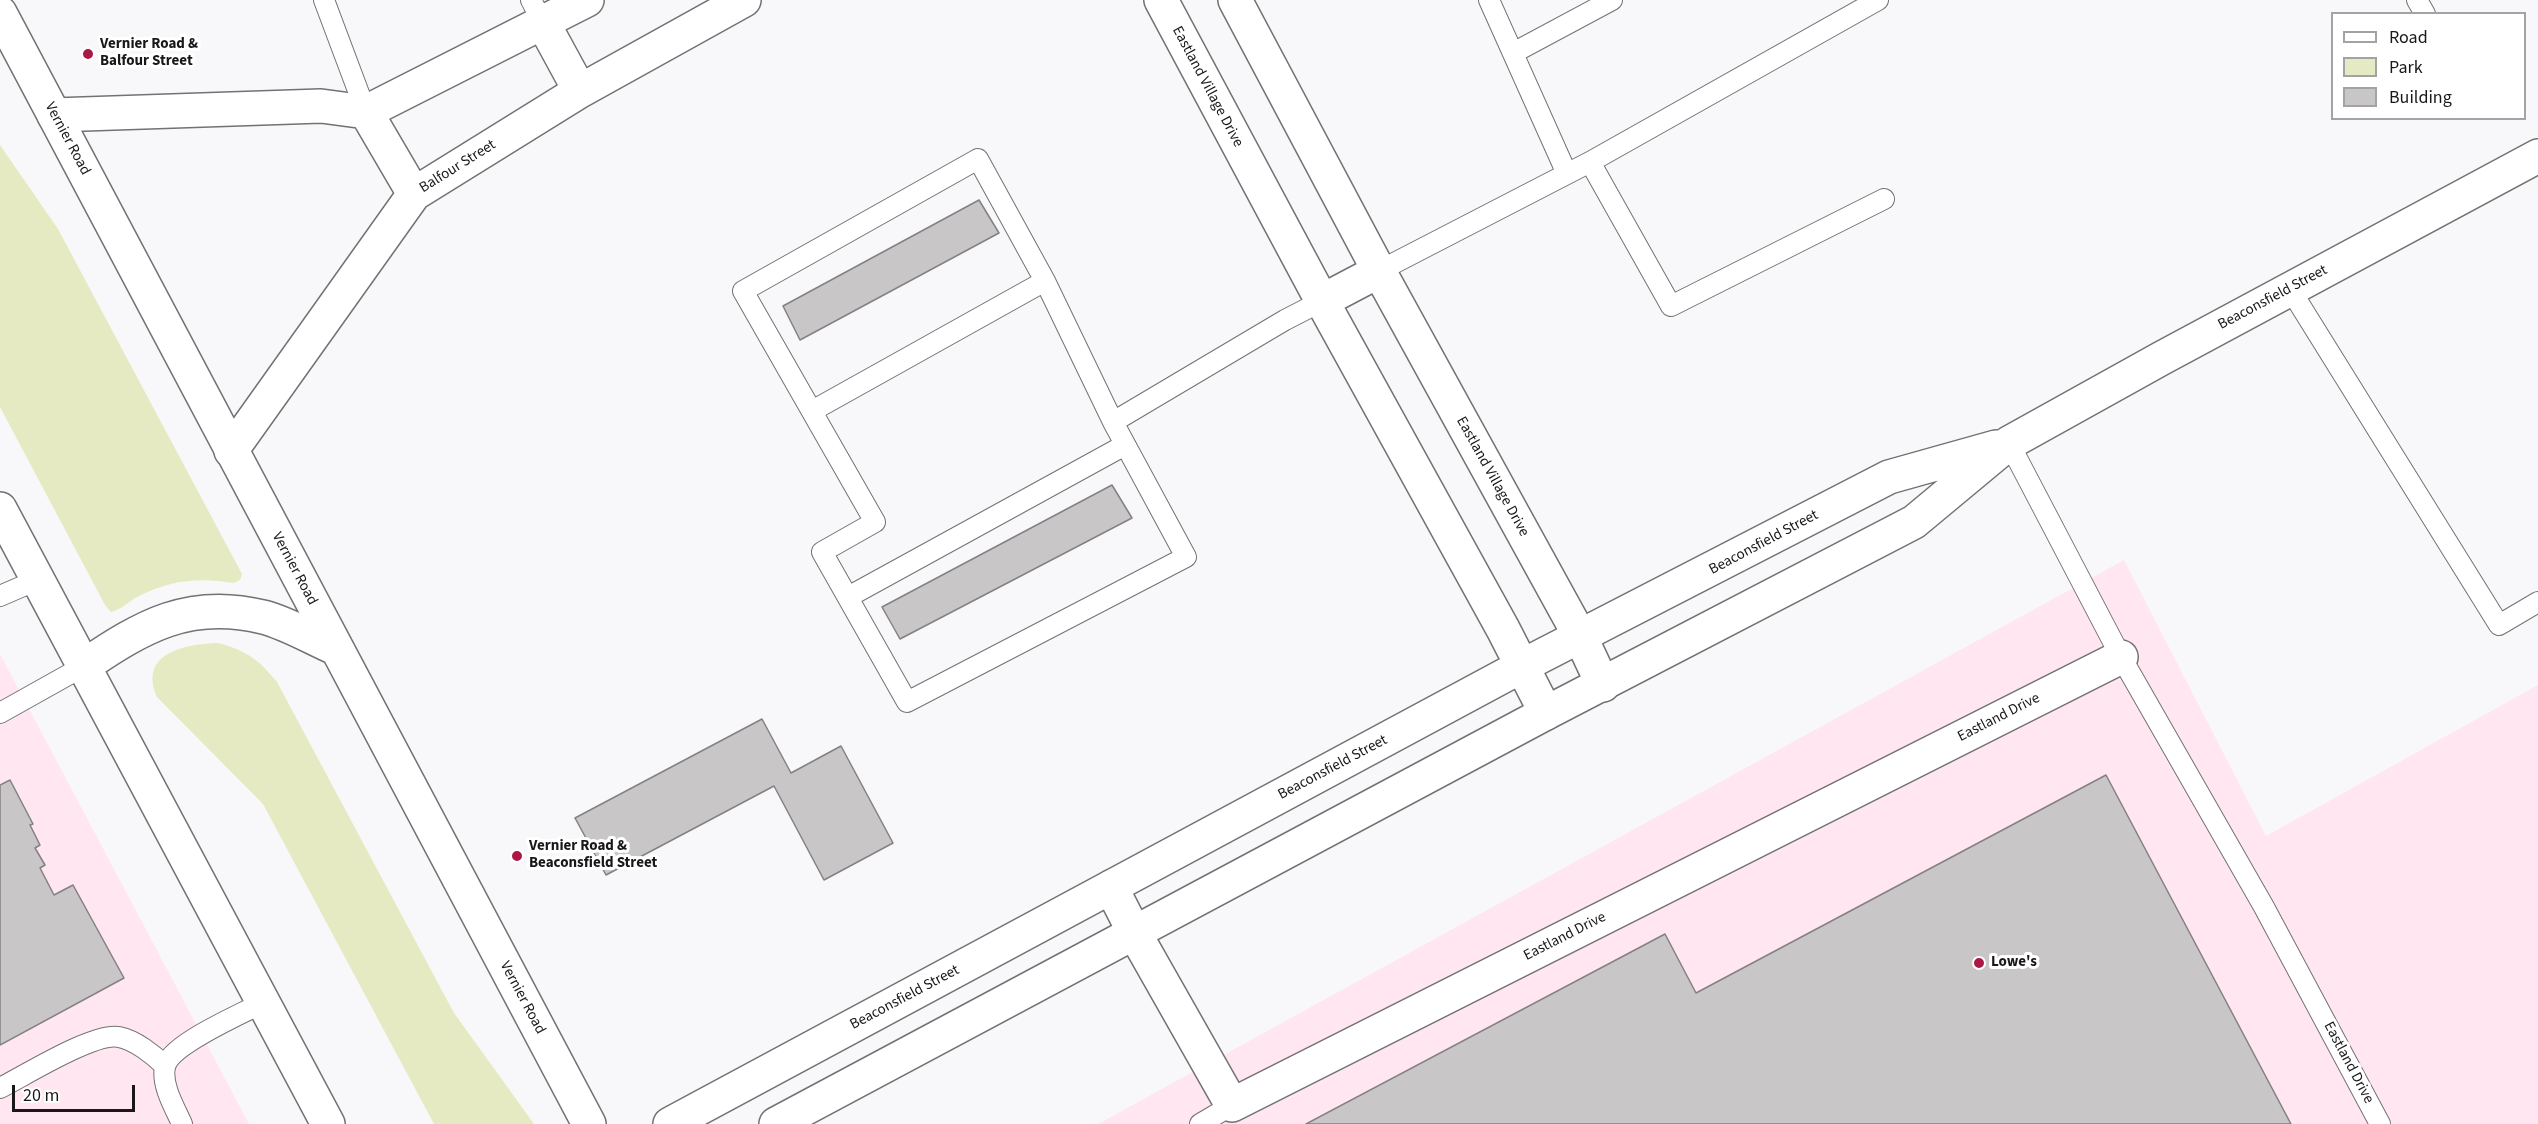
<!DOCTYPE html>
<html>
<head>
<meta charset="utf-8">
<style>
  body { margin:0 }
  #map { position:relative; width:2538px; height:1124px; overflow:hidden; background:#f8f8fa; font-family:"Source Sans 3",sans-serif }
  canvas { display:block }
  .legend { position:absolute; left:2331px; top:12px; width:195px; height:108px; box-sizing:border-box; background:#fff; border:2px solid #a3a3a3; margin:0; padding:8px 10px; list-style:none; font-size:18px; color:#181819 }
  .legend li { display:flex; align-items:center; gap:12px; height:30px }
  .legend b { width:30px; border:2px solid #a3a3a3 }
  .scale { position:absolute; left:12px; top:1085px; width:123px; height:27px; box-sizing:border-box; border:3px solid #181819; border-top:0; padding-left:8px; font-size:18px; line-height:21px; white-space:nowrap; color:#181819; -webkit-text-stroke:4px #fff; paint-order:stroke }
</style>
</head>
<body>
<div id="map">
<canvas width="2538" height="1124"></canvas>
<ul class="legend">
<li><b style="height:8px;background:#fff"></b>Road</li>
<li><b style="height:16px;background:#e6eac2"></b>Park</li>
<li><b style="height:16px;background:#c9c6c8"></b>Building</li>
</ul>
<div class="scale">20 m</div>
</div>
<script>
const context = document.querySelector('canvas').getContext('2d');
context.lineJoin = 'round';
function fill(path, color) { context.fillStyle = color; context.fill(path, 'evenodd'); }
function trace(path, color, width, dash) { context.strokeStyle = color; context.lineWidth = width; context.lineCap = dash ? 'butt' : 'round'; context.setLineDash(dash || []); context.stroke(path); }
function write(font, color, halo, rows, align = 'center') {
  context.font = font + ' "Source Sans 3",sans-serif'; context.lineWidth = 6; context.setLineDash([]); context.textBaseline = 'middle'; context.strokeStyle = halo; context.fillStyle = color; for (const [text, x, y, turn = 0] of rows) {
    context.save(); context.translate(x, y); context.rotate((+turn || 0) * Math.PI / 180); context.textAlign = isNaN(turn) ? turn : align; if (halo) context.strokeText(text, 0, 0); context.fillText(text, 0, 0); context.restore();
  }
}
const commercial = new Path2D(`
  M2124 560 2266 836 2538 685V1124H1098Z
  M0 654 249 1124H0Z`);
const green = new Path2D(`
  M0 145 58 229 242 574 240 580 234 583C200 577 170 580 139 596 129 601 121 610 111 612L105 605 0 407Z
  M218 643C247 651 258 659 277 682L454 1013 534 1124H434L263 804 157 697C138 653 185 644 218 643Z`);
const building = new Path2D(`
  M979 200 999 233 800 340 783 306Z
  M1112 485 1132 518 900 639 882 607Z
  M762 719 791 773 841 746 893 843 824 880 774 786 606 875 575 818Z
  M2106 775 2291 1124H1306L1665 934 1696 993Z
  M10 780 33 824 30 825 40 845 35 848 45 865 40 868 54 895 73 885 124 978 0 1045V785Z`);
const service = new Path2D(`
  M324 0 366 112
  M531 0 543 23
  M1489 0 1567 174
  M2417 0 2425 14
  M1513 53 1612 0
  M1590 162 1671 306 1884 199
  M1379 271 1590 162 1878 0
  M2290 289 2499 625 2538 602
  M812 411 1045 281
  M1113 422 1045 281 978 159 743 291 875 522 822 552 907 702 1186 557 1113 422 1285 320 1322 301
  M2009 443 2121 657 2264 907 2380 1124
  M0 596 37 580
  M848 597 1125 445
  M0 713 84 666
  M0 1088C24 1076 94 1032 119 1037 135 1040 154 1055 165 1066
  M182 1124C175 1108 161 1085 165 1067 170 1044 242 1014 264 1002
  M1200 1124 1232 1105`);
const minor = new Path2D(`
  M1161 0 1322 301 1503 629 1546 713
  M1235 0 1379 271 1581 638 1603 685
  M543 23 580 91
  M366 112 414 194
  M54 115 321 106 366 112 587 0
  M1322 301 1379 271
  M231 451 414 194 580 91 744 0
  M1111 887 1135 934 1232 1105 2121 657`);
const tertiary = new Path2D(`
  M670 1124 1522 666 1889 477 1996 447
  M776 1124 1546 713 1914 522 2009 443 2162 358 2538 156`);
const trunk = new Path2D(`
  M0 13 589 1124
  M0 509 328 1124
  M84 666C143 626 189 599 263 617 287 623 312 638 335 648`);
const markers = [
  [88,54,6,"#ac1845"],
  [517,856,6,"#ac1845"],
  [1979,963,6,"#ac1845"]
];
const poiNames = [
  ["Vernier Road &",100,45],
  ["Balfour Street",100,62],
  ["Vernier Road &",529,847],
  ["Beaconsfield Street",529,864],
  ["Lowe's",1991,963]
];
const streetNames = [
  ["Eastland Village Drive",1207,87,62],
  ["Vernier Road",67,139,62],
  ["Balfour Street",458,167,-32],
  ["Beaconsfield Street",2273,298,-28],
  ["Eastland Village Drive",1492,477,61],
  ["Beaconsfield Street",1764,543,-28],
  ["Vernier Road",294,569,62],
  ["Eastland Drive",1999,718,-27],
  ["Beaconsfield Street",1333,768,-28],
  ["Eastland Drive",1565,937,-27],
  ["Vernier Road",522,998,62],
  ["Beaconsfield Street",905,998,-28],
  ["Eastland Drive",2348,1063,62]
];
fill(commercial, '#ffe6f1');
fill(green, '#e6eac2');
fill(building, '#c9c6c8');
trace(building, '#838182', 1.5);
trace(service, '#727274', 22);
trace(minor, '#727274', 36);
trace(tertiary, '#727274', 36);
trace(trunk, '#727274', 36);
trace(service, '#fff', 20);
trace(minor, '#fff', 33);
trace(tertiary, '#fff', 33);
trace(trunk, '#fff', 33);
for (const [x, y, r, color] of markers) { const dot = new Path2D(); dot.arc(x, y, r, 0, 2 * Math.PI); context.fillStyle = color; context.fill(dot); trace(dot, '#fff', 2); }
write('bold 15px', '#181819', '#fff', poiNames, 'left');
write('15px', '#181819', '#fff', streetNames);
</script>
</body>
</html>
